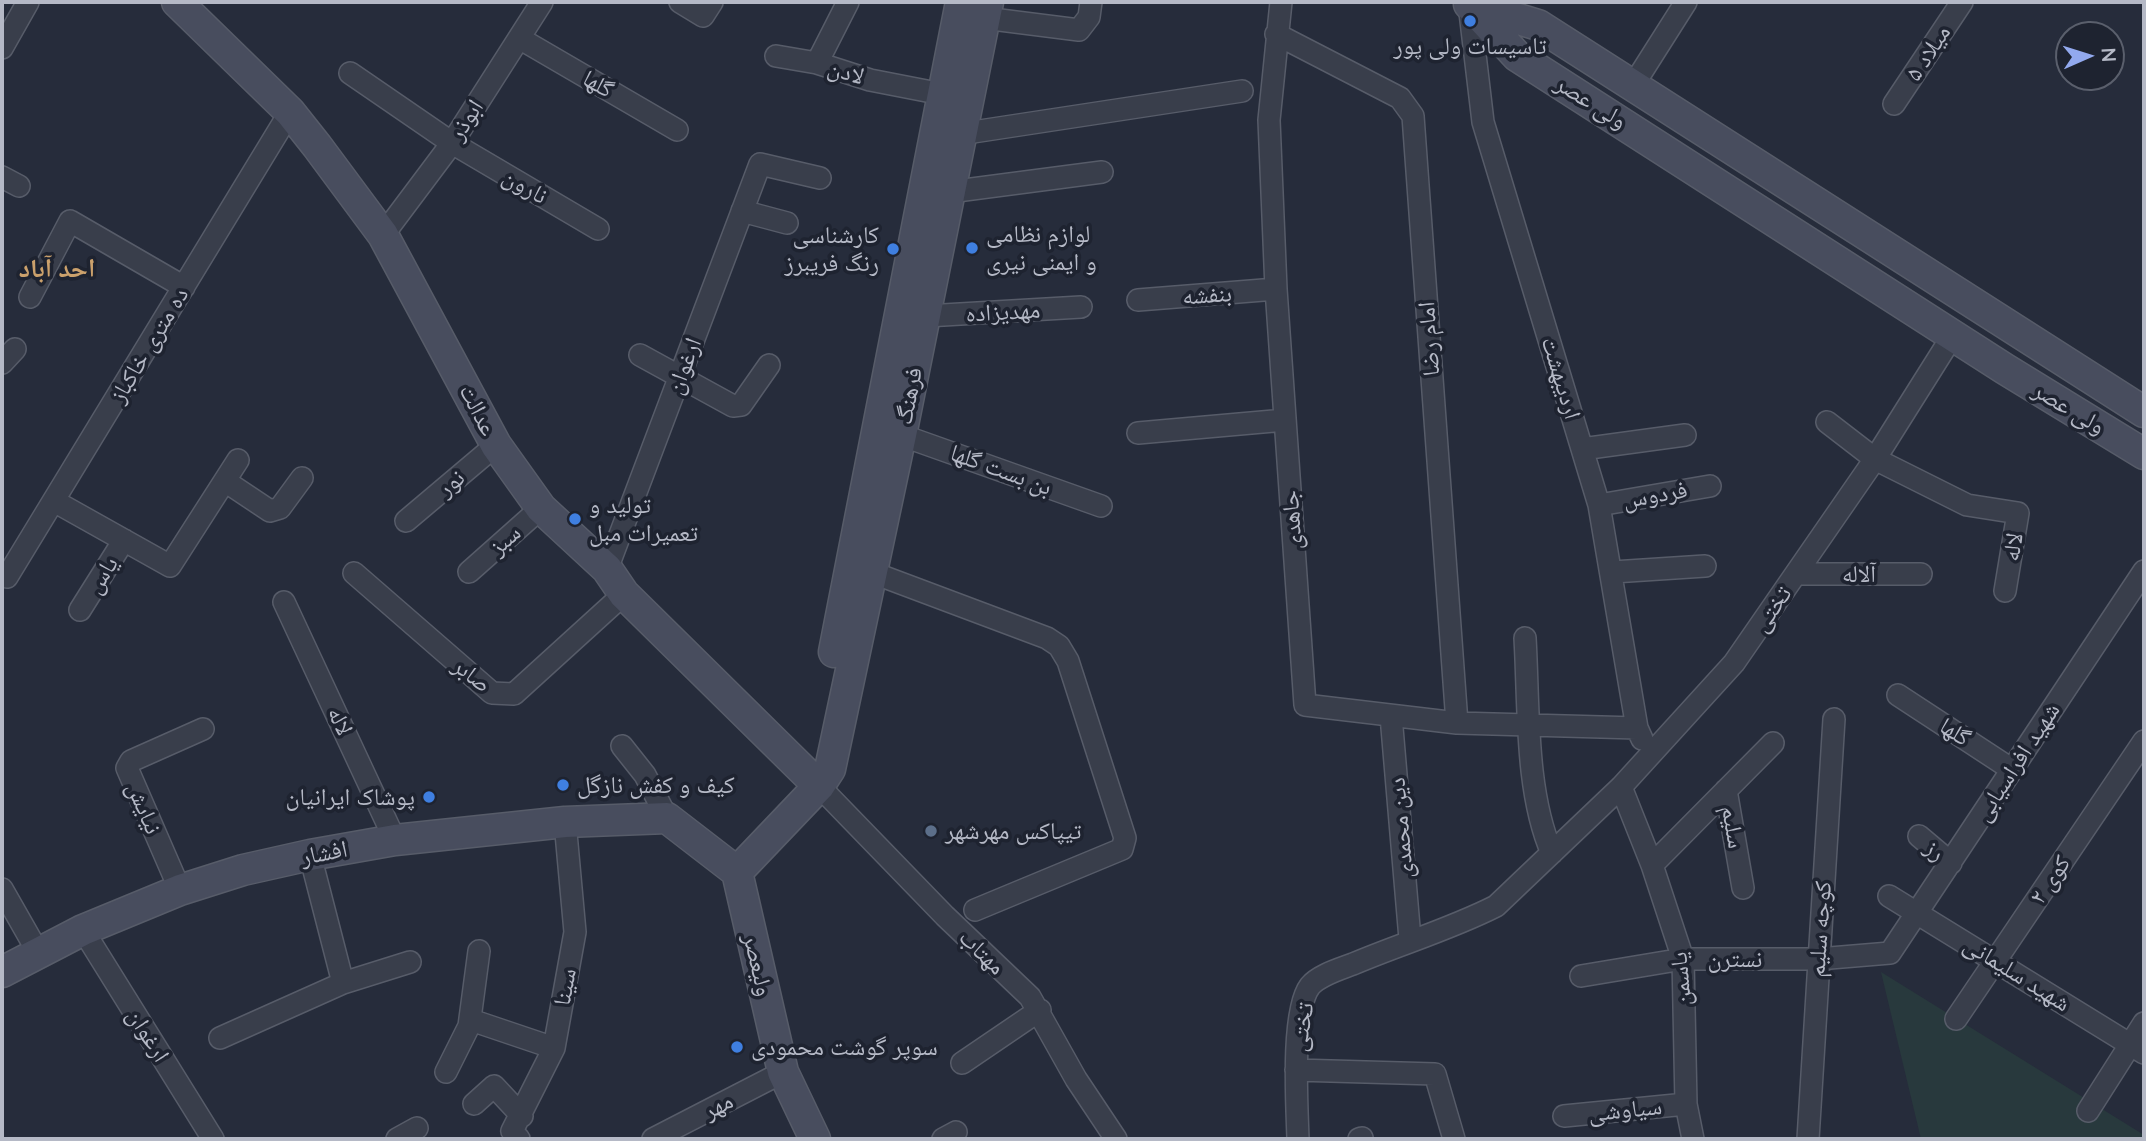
<!DOCTYPE html>
<html>
<head>
<meta charset="utf-8">
<style>
  body { margin:0 }
  #map { position:relative; width:2146px; height:1141px; overflow:hidden; background:#262c3b; font-family:Lato,sans-serif }
  canvas { display:block }
  .frame { position:absolute; inset:0; border:4px solid #b5b9c6; pointer-events:none }
  .north { position:absolute; left:2055px; top:21px; width:70px; height:70px; box-sizing:border-box; background:#1e2330; border:2px solid #5a5f6c; border-radius:50%; rotate:87deg; font-size:19px; font-weight:700; line-height:28px; text-align:center; color:#b5b9c6 }
  .north::after { content:''; display:block; margin:auto; width:24px; height:32px; background:#92a9ee; clip-path:polygon(50% 0,100% 100%,50% 72%,0 100%) }
</style>
</head>
<body>
<div id="map">
<canvas width="2146" height="1141"></canvas>
<div class="frame"></div>
<div class="north">N</div>
</div>
<script>
const context = document.querySelector('canvas').getContext('2d');
context.lineJoin = 'round';
function fill(path, color) { context.fillStyle = color; context.fill(path, 'evenodd'); }
function trace(path, color, width, dash) { context.strokeStyle = color; context.lineWidth = width; context.lineCap = dash ? 'butt' : 'round'; context.setLineDash(dash || []); context.stroke(path); }
function write(font, color, halo, rows, align = 'center') {
  context.font = font + ' Lato,"Noto Naskh Arabic",sans-serif'; context.lineWidth = 7; context.setLineDash([]); context.textBaseline = 'middle'; context.strokeStyle = halo; context.fillStyle = color; for (const [text, x, y, turn = 0] of rows) {
    context.save(); context.translate(x, y); context.rotate((+turn || 0) * Math.PI / 180); context.textAlign = isNaN(turn) ? turn : align; if (halo) context.strokeText(text, 0, 0); context.fillText(text, 0, 0); context.restore();
  }
}
const green = new Path2D(`
  M1881 972 2144 1135V1139H1921Z`);
const street = new Path2D(`
  M680 2 703 16 712 2
  M848 2 817 63 870 80 942 94
  M1281 2 1269 120 1276 289 1305 705 1457 723 1637 728
  M1469 4 1483 122 1599 505 1637 728 1642 739
  M984 18 1079 30 1089 17 1091 2
  M1276 34 1400 98 1413 116 1457 723
  M519 38 677 130
  M2 48 28 2
  M776 56 817 63
  M350 73 452 143 598 229
  M1634 84 1686 2
  M1894 104 1962 2
  M960 134 1242 91
  M2 177 19 186
  M949 192 1102 172
  M742 211 787 223
  M383 235 452 143 542 2
  M30 297 70 221 184 287
  M1138 300 1276 289
  M926 316 1081 307
  M640 355 733 406 741 405 769 365
  M2 363 15 349
  M1827 422 1875 459 1967 505 2018 513 2005 591
  M1138 433 1285 420
  M901 435 1101 506
  M1582 449 1685 435
  M225 481 270 511 280 508 302 478
  M54 501 170 566 238 460
  M1599 505 1710 486
  M406 521 496 445
  M607 569 760 164 820 178
  M469 572 541 508
  M871 572 1047 638 1059 646 1068 661 1125 838 1122 849 975 910
  M1613 572 1705 566
  M354 573 492 693 514 694 624 594
  M1796 574H1921
  M7 577 290 112
  M284 602 395 840
  M80 610 124 540
  M1525 638C1529 705 1525 792 1552 853
  M1898 695 2011 769
  M1391 716 1410 939
  M622 746 645 775 667 818
  M819 786 945 916 1030 997 1076 1079 1116 1139
  M1621 787 1652 865 1683 959 1686 1104 1693 1139
  M1726 790 1743 888
  M1919 836 1951 863
  M310 855 343 983
  M1652 865 1773 743
  M2 889 39 954
  M180 890 127 768 131 761 203 729
  M1889 896 2144 1053
  M83 930 213 1139
  M1581 976 1683 959H1818L1890 953 2144 571
  M1956 1019 2144 741
  M469 1026 479 951
  M220 1038 343 983 410 962
  M962 1063 1040 1010
  M1296 1070 1435 1074 1454 1139
  M446 1072 469 1026 474 1021 554 1048
  M474 1104 494 1086 522 1116
  M2088 1111 2144 1023
  M1564 1116 1686 1104
  M397 1139 417 1128
  M519 1139 512 1131 554 1048 575 932 565 822
  M653 1139 783 1072
  M943 1139 956 1132
  M1298 1139C1297 1106 1291 1011 1310 986 1319 975 1340 969 1353 964 1400 944 1451 929 1496 906L1621 787 1734 663 1875 459 1953 335
  M1359 1139 1362 1138
  M1808 1139 1834 719`);
const secondary = new Path2D(`
  M177 2 290 112 317 146 383 235 496 445 541 508 607 569 624 594 819 786
  M1469 4 1517 56 2005 369 2144 454
  M1469 4 1538 25 2144 412
  M834 652 961 2
  M737 872 819 786 830 769 901 435 988 2
  M2 972 83 930 180 890 243 870 310 855 395 840 565 822 667 818 737 872 783 1072 815 1139`);
const markers = [
  [1470,21,7,"#3f7fe0"],
  [972,248,7,"#3f7fe0"],
  [893,249,7,"#3f7fe0"],
  [575,519,7,"#3f7fe0"],
  [563,785,7,"#3f7fe0"],
  [429,797,7,"#3f7fe0"],
  [931,831,7,"#5c6f8a"],
  [737,1047,7,"#3f7fe0"]
];
const poiNames = [
  ["تاسیسات ولی پور",1470,46,"center"],
  ["لوازم نظامی",986,234],
  ["و ایمنی نیری",986,262],
  ["کارشناسی",879,235,"right"],
  ["رنگ فریبرز",879,263,"right"],
  ["تولید و",589,505],
  ["تعمیرات مبل",589,533],
  ["کیف و کفش نازگل",577,785],
  ["پوشاک ایرانیان",415,797,"right"],
  ["تیپاکس مهرشهر",945,831],
  ["سوپر گوشت محمودی",751,1047]
];
const streetNames = [
  ["میلاد ۵",1928,53,-57],
  ["لادن",846,72,17],
  ["گلها",598,84,30],
  ["ولی عصر",1591,102,32],
  ["ابوذر",466,120,-57],
  ["نارون",525,186,30],
  ["بنفشه",1207,295,-4],
  ["مهدیزاده",1003,312,-3],
  ["امام رضا",1429,339,-94],
  ["ده متری خاکباز",149,345,-59],
  ["ارغوان",684,366,-69],
  ["اردیبهشت",1561,378,73],
  ["فرهنگ",909,396,-79],
  ["ولی عصر",2069,408,31],
  ["عدالت",478,410,63],
  ["بن بست گلها",1001,470,20],
  ["نور",451,483,-40],
  ["فردوس",1655,495,-10],
  ["جاهدی",1292,520,-94],
  ["سبز",505,540,-42],
  ["لاله",2013,547,-81],
  ["آلاله",1859,574],
  ["یاس",102,575,-58],
  ["تختی",1772,609,-55],
  ["صابر",472,675,38],
  ["لاله",340,721,65],
  ["گلها",1955,732,33],
  ["شهید افراسیابی",2017,762,-57],
  ["نیایش",144,808,67],
  ["سلیم",1733,827,80],
  ["دین محمدی",1401,828,-95],
  ["رز",1935,850,40],
  ["افشار",324,853,-11],
  ["کوی ۲",2050,880,-56],
  ["کوچه سلیم",1820,929,-86],
  ["مهتاب",982,952,44],
  ["نسترن",1735,959],
  ["ولیعصر",758,965,77],
  ["شهید سلیمانی",2017,974,32],
  ["یاسمن",1681,979,-95],
  ["سینا",565,987,-80],
  ["تختی",1302,1027,-81],
  ["ارغوان",148,1035,58],
  ["مهر",718,1106,-27],
  ["سیاوشی",1625,1110,-6]
];
const neighbourhoodNames = [
  ["احد آباد",57,269]
];
fill(green, '#28393d');
trace(street, '#575c69', 24);
trace(secondary, '#575c69', 33);
trace(street, '#393e4b', 21);
trace(secondary, '#484d5e', 30);
for (const [x, y, r, color] of markers) { const dot = new Path2D(); dot.arc(x, y, r, 0, 2 * Math.PI); context.fillStyle = color; context.fill(dot); trace(dot, '#1e2330', 2.5); }
write('24px', '#b5b9c6', '#1e2330', poiNames, 'left');
write('24px', '#b5b9c6', '#1e2330', streetNames);
write('bold 26px', '#cba16c', '#1e2330', neighbourhoodNames);
</script>
</body>
</html>
